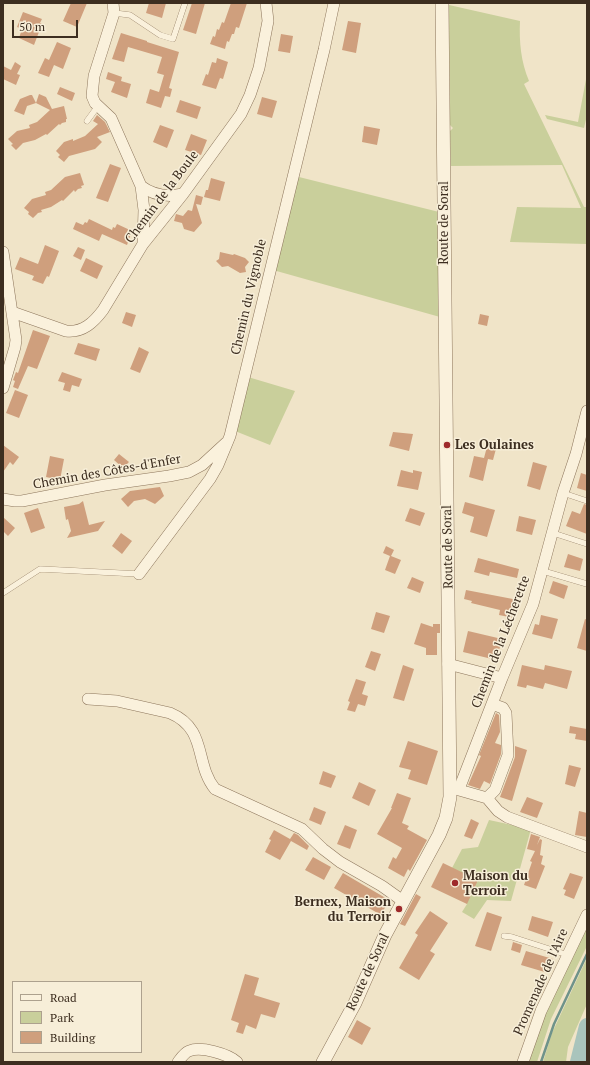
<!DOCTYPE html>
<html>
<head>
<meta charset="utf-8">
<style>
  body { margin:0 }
  #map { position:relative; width:590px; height:1065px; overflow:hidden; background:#f0e4c8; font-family:"PT Serif",serif }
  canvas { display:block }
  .frame { position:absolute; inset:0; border:4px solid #3d2e20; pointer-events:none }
  .legend { position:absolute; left:12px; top:981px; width:130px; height:72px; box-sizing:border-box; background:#f7eed8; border:1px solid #ada18e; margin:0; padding:5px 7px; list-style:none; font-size:12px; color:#3d2e20 }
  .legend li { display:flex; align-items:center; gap:8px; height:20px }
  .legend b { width:20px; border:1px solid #ada18e }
  .scale { position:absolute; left:12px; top:20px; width:66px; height:18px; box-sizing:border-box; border:2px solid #3d2e20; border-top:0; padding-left:5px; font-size:12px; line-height:14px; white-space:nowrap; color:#3d2e20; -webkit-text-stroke:3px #f7eed8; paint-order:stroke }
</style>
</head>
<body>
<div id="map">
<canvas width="590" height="1065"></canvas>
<div class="frame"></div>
<ul class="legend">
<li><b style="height:5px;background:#faf1dc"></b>Road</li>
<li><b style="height:11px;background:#c9cf9b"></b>Park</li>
<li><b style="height:11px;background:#cf9f7d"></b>Building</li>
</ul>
<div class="scale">50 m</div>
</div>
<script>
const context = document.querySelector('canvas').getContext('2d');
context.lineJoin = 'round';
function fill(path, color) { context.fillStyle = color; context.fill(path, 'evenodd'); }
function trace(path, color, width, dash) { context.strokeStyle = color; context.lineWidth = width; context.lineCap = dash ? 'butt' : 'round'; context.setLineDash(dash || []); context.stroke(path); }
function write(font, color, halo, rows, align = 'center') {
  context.font = font + ' "PT Serif",serif'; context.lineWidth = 3; context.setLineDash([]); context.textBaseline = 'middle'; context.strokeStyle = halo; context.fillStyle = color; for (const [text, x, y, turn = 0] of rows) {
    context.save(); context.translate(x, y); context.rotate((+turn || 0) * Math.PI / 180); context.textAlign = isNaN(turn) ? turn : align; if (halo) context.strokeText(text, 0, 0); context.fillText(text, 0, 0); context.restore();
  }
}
const green = new Path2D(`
  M449 5 520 21C519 42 521 62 529 81L524 84 584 207H587V244L510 242 517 207 581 208 562 165 451 166 450 131 453 128 450 125Z
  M587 74V115L584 128 547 119 545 115 578 122Z
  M295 176 439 212 440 317 273 270Z
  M248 377 295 391 270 445 235 431Z
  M489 820 531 829 511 901 487 900 474 919 462 912 467 904 452 868 462 849 478 847Z
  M587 919V946L551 1019 537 1062H526L533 1039Z
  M587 958V1004L568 1047 566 1062H543L552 1033Z`);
const stream = new Path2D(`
  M541 1062 554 1024 587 954`);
const river = new Path2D(`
  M578 1062 587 1026`);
const building = new Path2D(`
  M71 3H87L77 27 63 21Z
  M149 3H166L162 18 146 13Z
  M192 3H205L196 34 183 30Z
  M231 3H247L239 28 236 27 234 34H232L229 42 227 41 225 49 210 44 213 36 215 37 217 29 219 30 222 22 224 23Z
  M23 12 42 19 40 23 42 24 34 45 19 38 22 29 17 27Z
  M348 21 361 23 356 53 342 50Z
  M121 33 147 41V42L179 52 169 88 172 89 170 97 165 96 161 108 146 103 150 89 159 92 164 75 157 73 162 57 128 47 124 62 112 59Z
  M281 34 293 36 290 53 278 51Z
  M57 42 71 48 63 69 54 65 49 77 38 73 45 58 49 60Z
  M217 58 228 62 223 79 220 78 216 89 202 85 206 74 208 75 212 62 216 63Z
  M15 62 21 66 17 74 20 75 16 85 3 79V66L11 70Z
  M108 72 122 77 121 81 131 84 127 98 111 92 115 82 106 79Z
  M60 87 75 93 72 101 57 94Z
  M39 94 46 97 52 109 64 106 67 119H66V122L62 123 60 125 59 124 47 135 46 134 35 140 23 143 16 150 11 145 13 144 8 139 17 131 30 128 29 125 37 122 50 110 36 103Z
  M30 95H32L36 103 27 106 24 115 14 111 20 99Z
  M262 97 277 101 272 118 257 114Z
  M180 100 201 107 197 119 176 112Z
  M97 115 105 122 110 132 97 137 102 142 95 149 69 156 64 162 58 157 60 155 56 151 64 142 73 139V141L85 136 98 124 93 121Z
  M160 125 174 130 167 148 153 142Z
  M364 126 380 129 377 145 362 142Z
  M191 134 207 140 201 155 185 150Z
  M110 164 121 168 108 202 96 198Z
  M80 173 84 185 81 186 82 188 78 189 75 192 74 190 63 201 62 200 51 207 41 210 42 212 38 213 33 218 28 214 29 212 24 208 32 199 46 195 45 192 51 190 65 177Z
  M211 178 225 182 220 201 204 197 206 190H208Z
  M196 195 203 197 201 205 196 204 202 223 194 232 184 229 182 223 174 221 176 214 183 216 188 210 192 211Z
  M89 219 112 230 113 227 115 228 117 224 132 231 127 245 102 234 99 241 73 229 76 222 83 225 85 222 87 223Z
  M45 245 59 251 49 277 47 276 43 284 32 280 34 276 15 269 20 257 38 264Z
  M78 247 85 250 81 260 73 256Z
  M220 252 233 255 234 254 245 258 249 262 245 267 246 272 240 273 228 266 222 267 216 261 219 259Z
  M86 258 103 266 97 279 80 271Z
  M126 312 136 315 132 327 122 323Z
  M480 314 489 316 487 326 478 324Z
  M33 330 50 336 37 369 28 366 18 389 13 387 15 381 13 380 16 372 18 373Z
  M78 343 100 349 96 361 74 354Z
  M139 347 149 352 140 373 130 369Z
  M62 372 82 379 79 387 72 385 70 392 63 390 65 383 58 381Z
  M15 390 28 395 19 418 6 413Z
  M393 432 413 434 409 451 389 446Z
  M488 443 497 445 493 460 488 459 483 481 469 477 474 456 484 458Z
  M3 445 19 457 13 465 10 462 3 472Z
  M119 454 129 462 123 468 114 460Z
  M50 456 64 459 60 480 46 477Z
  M533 462 547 466 540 490 527 486Z
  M401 470 413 473V470L422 472 418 490 397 486Z
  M581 473 587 475V491L577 488Z
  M160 487 164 496 155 504 145 499 134 501 128 507 121 499 130 491Z
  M83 501 89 525 105 521 98 531 67 538 71 531 68 519 66 520 64 507 79 504Z
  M465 502 495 510 487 537 470 532 474 517 462 513Z
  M584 504 587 505V534L566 526 572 511 580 514Z
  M38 508 45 528 31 533 24 513Z
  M410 508 425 513 420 526 405 521Z
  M519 516 536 520 532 535 516 531Z
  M3 517 15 528 8 536 3 531Z
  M121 533 132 541 122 554 112 546Z
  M386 546 394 550 391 556 401 560 395 574 385 570 390 556 383 553Z
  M568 554 583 559 580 571 564 567Z
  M478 558 519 569 517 578 490 572 489 576 474 572Z
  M412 577 424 582 420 593 407 588Z
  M553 581 568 586 564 599 549 593Z
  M466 590 518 600 514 618 499 615 500 610 471 603 472 601 464 599Z
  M376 612 390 616 384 633 371 629Z
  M541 615 558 619 552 639 532 634 535 624 539 625Z
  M585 619 587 620V651L577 648Z
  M421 623 433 627V624H440V633H437V655H426V648L414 644Z
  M468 631 502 639 497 658 492 657V659L463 652Z
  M371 651 381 654 375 671 365 667Z
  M403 665 414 669 404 701 393 698Z
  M522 665 544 670 545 665 572 671 567 689 545 683 543 689 527 685 526 688 517 686Z
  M356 679 366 682 362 694 368 696 365 706 358 704 355 712 347 710 350 702 348 701Z
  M496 713 499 715 500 732 495 743 501 745V754L490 784 484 781 480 789 468 785 481 756 479 755Z
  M570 726 587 729V741L575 739 576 734 569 733Z
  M408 741 438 751 427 785 408 779 411 770 399 767Z
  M515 746 527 750 512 801 500 797 515 757Z
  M569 765 581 768 575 787 565 784Z
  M323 771 336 776 331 788 319 784Z
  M359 782 376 790 369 806 352 798Z
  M397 793 411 798 402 823 409 826 407 829 427 840 410 871 408 869 404 877 388 868 393 857 396 859 402 848 377 834 392 808H391Z
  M527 797 543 803 537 818 520 812Z
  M314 807 326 812 321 825 309 820Z
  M579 811 587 813V837L575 835Z
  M471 819 479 823 472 839 464 836Z
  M345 825 357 830 350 849 337 844Z
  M274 830 290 839 294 833 298 835 309 846 307 850 291 841 280 860 265 852 271 840 269 839Z
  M531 834 540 837 537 845 540 839 542 840 540 855 543 856 541 864 545 866 536 889 524 885 532 862 530 861 535 851 527 849Z
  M313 857 331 867 324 880 305 870Z
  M443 863 478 880 467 904 431 887Z
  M343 873 389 900 381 915 334 888Z
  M570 873 583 877 574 899 564 895 566 890 563 889Z
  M416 894 421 897 405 926 400 924Z
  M430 911 448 923 430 951 435 954 419 980 399 968 418 935 415 933Z
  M487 912 502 917 491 951 475 946Z
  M532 916 553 922 548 937 528 930Z
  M513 942 522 945 520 953 511 950Z
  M526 951 553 959 548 973 521 965Z
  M245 974 259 978 254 995 280 1003 275 1018 261 1014 256 1029 246 1025 243 1034 236 1032 239 1023 231 1020Z
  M357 1020 371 1028 362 1045 348 1037Z`);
const service = new Path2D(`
  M114 13 130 15 160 35 173 39 185 3
  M87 121 98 106
  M563 493 587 501
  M553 533 587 544
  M543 571 587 584
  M3 593 40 569 139 574
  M504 936 512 937 568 955`);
const minor = new Path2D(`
  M113 3 114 13 94 76 92 96 95 103 111 118 141 186 144 210 143 244
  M141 186C154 196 168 197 183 194
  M3 252 16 340 15 347 3 388
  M12 312 66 331C83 333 94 322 103 310L143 244 183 194 241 114 250 95 259 68 268 21 266 3
  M3 499 15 501H22L105 485 169 476 189 472 202 465 227 442
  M139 574 210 479 218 465 230 436 324 50 334 3
  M448 664 502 678
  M88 699 117 701 170 713C208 729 194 763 215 789L302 829 323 849 340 862 382 886 403 901
  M452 788 487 798 498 811 507 817 587 847
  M459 789 502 678 533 604 563 493 576 454 587 411
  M487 798 495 790 508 755 506 713 503 708 492 704
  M178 1062C181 1058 184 1053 189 1051 201 1046 228 1054 237 1062
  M523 1062 541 1011 587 915`);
const tertiary = new Path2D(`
  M323 1062 355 1003 385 935 439 835 446 818 450 797 442 3`);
const markers = [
  [447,445,4,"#9e2a2b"],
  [455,883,4,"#9e2a2b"],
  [399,909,4,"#9e2a2b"]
];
const streetNames = [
  ["Chemin de la Boule",162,197,-53],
  ["Route de Soral",444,223,-90],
  ["Chemin du Vignoble",249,297,-77],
  ["Chemin des Côtes-d'Enfer",107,472,-10],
  ["Route de Soral",448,547,-91],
  ["Chemin de la Lécherette",501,642,-69],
  ["Route de Soral",368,972,-65],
  ["Promenade de l'Aire",541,982,-66]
];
const poiNames = [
  ["Les Oulaines",455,445],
  ["Maison du",463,876],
  ["Terroir",463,891],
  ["Bernex, Maison",391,902,"right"],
  ["du Terroir",391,917,"right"]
];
fill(green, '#c9cf9b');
trace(stream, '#6f938a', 2.5);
trace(river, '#a9c4bc', 16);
fill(building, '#cf9f7d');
trace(service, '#8d765c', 6);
trace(minor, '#8d765c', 12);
trace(tertiary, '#8d765c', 14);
trace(service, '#faf1dc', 5.5);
trace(minor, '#faf1dc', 11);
trace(tertiary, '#faf1dc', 13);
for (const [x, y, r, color] of markers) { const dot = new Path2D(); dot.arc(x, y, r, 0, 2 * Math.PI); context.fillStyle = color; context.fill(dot); trace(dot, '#f7eed8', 1.5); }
write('13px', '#3d2e20', '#f7eed8', streetNames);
write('bold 13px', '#3d2e20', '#f7eed8', poiNames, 'left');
</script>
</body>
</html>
